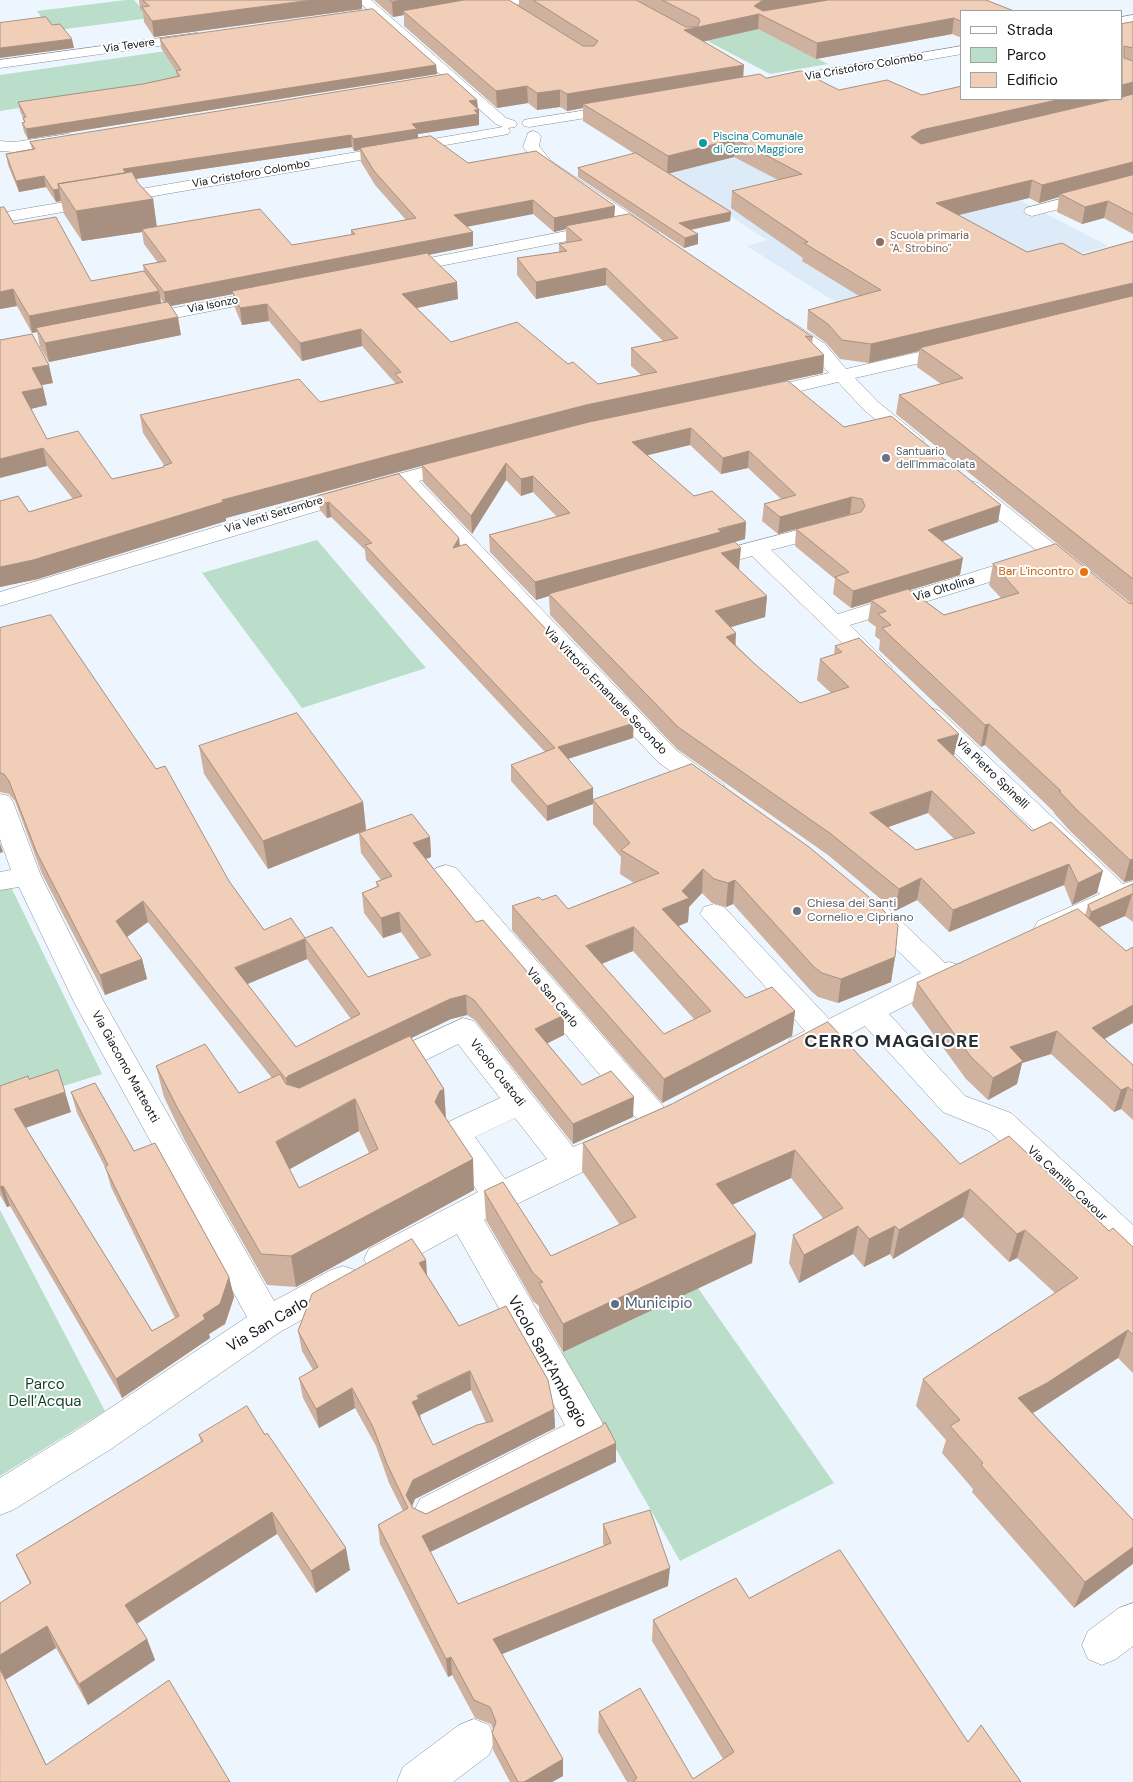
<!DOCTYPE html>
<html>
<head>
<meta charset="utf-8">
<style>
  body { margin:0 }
  #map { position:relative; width:1133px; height:1782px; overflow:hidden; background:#edf6fe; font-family:"DM Sans",sans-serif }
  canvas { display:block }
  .legend { position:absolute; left:960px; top:10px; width:162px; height:90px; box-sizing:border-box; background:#fff; border:1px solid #a0a1a2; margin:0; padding:6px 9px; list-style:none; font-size:15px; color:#121517 }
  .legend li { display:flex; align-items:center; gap:10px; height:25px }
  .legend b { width:25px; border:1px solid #a0a1a2 }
</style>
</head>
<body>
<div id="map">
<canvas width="1133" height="1782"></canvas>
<ul class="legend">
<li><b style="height:6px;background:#fff"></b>Strada</li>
<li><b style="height:14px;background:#badec9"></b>Parco</li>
<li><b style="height:14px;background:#f0ceb8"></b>Edificio</li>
</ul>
</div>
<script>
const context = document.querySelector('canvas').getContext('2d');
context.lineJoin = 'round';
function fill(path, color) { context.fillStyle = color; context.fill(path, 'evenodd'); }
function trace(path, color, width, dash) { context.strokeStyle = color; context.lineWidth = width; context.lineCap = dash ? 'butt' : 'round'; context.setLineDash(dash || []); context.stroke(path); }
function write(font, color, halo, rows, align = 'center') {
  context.font = font + ' "DM Sans",sans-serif'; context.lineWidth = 4; context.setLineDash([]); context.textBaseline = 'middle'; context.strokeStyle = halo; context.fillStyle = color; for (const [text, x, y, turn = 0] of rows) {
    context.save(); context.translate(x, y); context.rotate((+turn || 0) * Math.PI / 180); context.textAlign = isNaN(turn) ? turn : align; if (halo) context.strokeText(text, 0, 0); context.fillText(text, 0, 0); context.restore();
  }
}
const built = new Path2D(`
  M869 122 1108 246 856 315 747 246 767 240 666 174Z`);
const green = new Path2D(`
  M126 0H134L150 18 50 31 37 11Z
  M630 0H701L828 64 770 74Z
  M208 45 277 68 0 111V75Z
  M317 540 426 668 302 708 202 573Z
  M11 887 102 1074 0 1106V890Z
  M0 1210 105 1411 0 1476Z
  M698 1288 834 1483 680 1561 561 1353Z`);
const minor = new Path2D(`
  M357 0H371L506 118 515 121 517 124 515 127 508 128 510 131 508 134 503 135 0 223V213L503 127 496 124Z
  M499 0H527L521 4 475 12 469 8 470 5Z
  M1133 15V23L1122 25V17Z
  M197 33 202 34 204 37 202 40 0 68V60Z
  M962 46V54L775 86 770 85 768 82 770 79 775 78Z
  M619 105 624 106 626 109 624 112 529 127 524 126 522 123 524 120 529 119Z
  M533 131 538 133 541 136 539 146 551 161 658 232 660 236 658 240H646L541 167 523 147 528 133Z
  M68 134 73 136 76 139 73 142 14 152 0 151V141L14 142Z
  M1133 180V190L1032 216 1026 214 1024 211 1026 208Z
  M602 224 608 225 610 229 608 233 399 274 393 273 390 269 393 265 399 264Z
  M271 289 277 290 280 294 277 298 139 325 133 324 130 320 133 316 139 315Z
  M783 319 789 320 825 344 846 369 953 344 960 346 962 350 960 354 855 378 878 402 921 437 924 441 921 445 914 447 907 445 864 410 838 382 759 401 752 399 749 395 752 391 829 373 811 352 777 328 774 324 777 320Z
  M459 458 466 460 469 464 466 468 419 481 676 750 723 784 727 790 723 796 714 798 705 796 658 762 401 486 0 606V592L345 488Z
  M971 481 978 483 1133 607V625L1125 623 964 491 961 487 964 483Z
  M832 521 840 522 843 527 840 532 771 550 838 614 1019 558 1027 556 1035 558 1038 563 1035 568 850 625 892 667 888 672 880 674 872 672 752 556 741 559 733 557 730 552 733 547Z
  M931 708 940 711 1123 884 1133 881V901L1058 935 1048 938 1038 935 1034 928 1038 921 1100 894 922 721 919 716 922 711Z
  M0 794 9 796 13 802 41 876 104 1002 274 1301 331 1270 343 1266 355 1270 360 1280 355 1290 280 1332 111 1449 13 1510 0 1515V1478L85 1425 247 1317 74 1002 19 887 0 890V872L11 870 0 839Z
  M446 865 456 868 669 1113 674 1122 669 1131 658 1134 647 1131 436 880 432 874 436 868Z
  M870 898 880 901 945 963 949 962 959 965 963 972 959 979 889 1014 965 1096 1011 1113 1133 1225V1260L1121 1256 989 1131 943 1112 865 1026 813 1054 802 1057 791 1054 787 1046 791 1038 805 1031 700 914 704 907 714 904 724 907 829 1019 921 973 860 915 856 908 860 901Z
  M463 1018 474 1021 573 1147 617 1129 628 1132 633 1141 628 1150 484 1220 601 1420 606 1432 601 1444 433 1529 420 1523 414 1511 420 1499 565 1425 457 1234 393 1269 381 1273 369 1269 364 1259 369 1249 478 1192 439 1133 444 1124 500 1098 458 1044 396 1075 385 1078 374 1075 370 1067 374 1059ZM515 1118 547 1159 505 1179 475 1137Z
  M1133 1603V1646L1116 1659 1102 1665 1088 1659 1082 1645 1088 1631 1119 1608Z
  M474 1719 489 1725 495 1740 489 1755 453 1782H397L403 1767 459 1725Z`);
const wall = new Path2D(`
  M139 0H362V9L154 37 144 22 143 12 140 9Z
  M374 0H509L519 6V0H987L962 11V38L952 34 816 59 758 29 704 41 743 77 766 78 839 90 922 95 1122 99V24L1133 22V234L1104 218 1082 224 1057 212 1059 197 1039 203 1029 198 958 215 1027 252 1083 255 1133 241V880L1124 882 1070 831 1054 813V812L985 745 981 747 879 650 880 640 875 636 876 627 868 621 871 602 851 608 833 594 835 579 795 546 796 529 851 514 778 534 762 521 764 504 781 499 748 468 721 474 690 445 647 455 694 496 746 522 745 539 720 546V547L739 569H738L767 596 765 617 731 627 736 645 756 665 800 703 831 693 817 680 820 659 834 654 835 646 954 755 953 756 1032 831 1051 822 1097 893 1072 905 1064 885 949 932 917 900 895 911 828 855 677 749 550 615 549 596 536 600 490 552 489 535 557 517 533 492 521 496 506 480 472 534 423 482 422 466 226 518V521L38 579 0 587V501L29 512 73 499 47 466 0 340 53 383 42 385 43 388 47 405 31 409 47 439 112 479 163 467V466L164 465 143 433 140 415 320 402 396 384 362 346 302 361 269 321 242 325 235 308 233 294 170 306 181 335 49 362 40 347 37 332 32 333 17 306 0 309 14 224 91 281 144 271 143 265 158 263 144 244 142 232 82 241 64 214 61 201 56 202 46 187 19 192 8 165 6 154 32 149 30 142 477 100 478 109 479 110V125L418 134V138L468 163 615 206 614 217 813 337 812 343 824 355 823 373 647 410 844 427 998 522 942 541 960 575 910 590 944 615 1001 598 989 585 993 564 1132 604 896 414 899 395 941 384 917 367 919 351 869 363 840 359 826 343 807 329 808 310 859 296 802 261 803 258 731 208 732 191 778 180 734 157 669 173 731 212 730 221 691 230 698 234V244L684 248 578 177V168L635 154 583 121V108L567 111 560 107 537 110 528 103 497 108 404 26V15L393 17ZM352 147 354 151 360 150 361 162 375 185 406 220 351 230V235L292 245 157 227 153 199 138 183 136 179ZM533 214 554 232 566 229V243L559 244V252L517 258V275L536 299 606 285 663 341 631 348V366L641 375 598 384 568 364 451 342 417 308 458 299 429 255 473 246V232L467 227ZM160 298 164 303 161 304ZM928 813 954 839 916 850 888 827Z
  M160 39 436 65 437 74 28 139 24 132 22 123 24 122 23 118 20 111 18 102 143 84 177 76 176 71 161 48Z
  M318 496 459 538 460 546 633 738 568 759 593 800 895 957 891 982 838 1003 818 997 811 991 733 904 726 907 712 903 702 893 689 907 688 922 679 926 746 998 795 1011 792 1036 662 1103 512 930V906L542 900 568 909 634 883 620 874 621 857 593 824V804L547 821 511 781V765L545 752 366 560 365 550 331 517 327 518 320 510ZM633 951 694 1019 664 1034 602 964Z
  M0 628 229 881 264 930 305 938 368 977 420 959 401 932 383 938 364 913 362 893 377 887 376 882 381 880 361 853 359 833 430 837 431 857 426 859 564 1035 547 1043 582 1085 633 1117 573 1144 475 1020 467 1015 451 1019 411 1038 444 1089 446 1119 474 1190 296 1287 267 1285 185 1141 164 1097 156 1066 239 1093 272 1078 148 922 127 937 142 959 147 979 105 995 42 874 15 801 9 794 0 792ZM307 959 351 1019 296 1047 247 984ZM359 1131 369 1153 299 1188 289 1169Z
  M199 746 363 802 366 830 268 869 204 774Z
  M1133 884V922L1125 916 1099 927 1105 1039 1133 1065V1120L1121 1109 1114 1112 1051 1054 1022 1063 1017 1084 988 1100 966 1079 912 1005 917 983 1085 915 1088 905Z
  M29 1079 71 1112 26 1128 152 1331 175 1318 111 1187 106 1169 77 1113 71 1092 134 1151 229 1277 234 1297 225 1324 209 1334 210 1338 122 1398 10 1206 7 1207 0 1195V1086Z
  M672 1104 960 1164 1109 1231 1133 1247V1373L1118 1358 1038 1410 1033 1413 1133 1520 1074 1608 972 1492 973 1489 942 1453 946 1440 916 1406 923 1379 1055 1293 1017 1258 1009 1262 963 1217 893 1259 890 1254 864 1267 853 1254 799 1283 789 1263 793 1235 823 1218 791 1178 732 1205 752 1263 563 1352 539 1311V1306L533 1301 486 1220 484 1191 551 1256 620 1225 582 1171 583 1143Z
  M426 1260 427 1275 459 1326 554 1409 555 1428 415 1499 412 1506 413 1508 426 1514 616 1443V1462L430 1552 458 1604 604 1546 603 1543V1524L668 1586 502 1654 563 1776 552 1782H510L493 1750 492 1733 493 1730 491 1724 475 1718 452 1675 448 1677 380 1544 378 1525 403 1511 389 1483 376 1446 355 1408 319 1428 303 1398 299 1378 313 1370 302 1351 298 1331ZM471 1390 486 1423 433 1445 420 1419V1415Z
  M199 1435 350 1570 316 1593 277 1534 137 1624 147 1639 155 1660 88 1705 56 1648 5 1680 46 1764 0 1782V1603L30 1584 16 1555 201 1442Z
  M749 1598 968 1742 1021 1782H627L598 1732 599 1712 693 1779 723 1759 652 1641 653 1620Z`);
const shadedWall = new Path2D(`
  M312 0H362V9L154 37 152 21Z
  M401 0H488L403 11 404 15 393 17 392 2Z
  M763 0H846L759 14 758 29 684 46V30L754 15V6Z
  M954 18 952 34 816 59 817 43Z
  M72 39 74 48 0 58V48Z
  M436 65 437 74 28 139 26 129Z
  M744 65 743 81 583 104V108L567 111V94Z
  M1133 82V96L919 147 911 137 921 130 1061 99H1122V85Z
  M527 86 528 103 497 108 496 91Z
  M560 90V107L537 110V93Z
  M477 100 478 110H479V125L418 134V140L354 151 353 139 412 124 469 101Z
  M351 135 352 147 128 180 123 169Z
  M735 139 734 157 667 174 668 156Z
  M1133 162V179L1060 194 1059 197 1039 203 1042 185Z
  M44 176 46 187 19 192 16 181Z
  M1032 180 1029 198 934 221 936 203Z
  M59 189 61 201 56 202 53 190Z
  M153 199 157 229H142V232L82 241 76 211Z
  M533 200V214L454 229V215Z
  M1108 201 1104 218 1082 224 1085 207Z
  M615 206 614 220 566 226V229L554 232V218Z
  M731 212 730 221 679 232V223Z
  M473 232V246L233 293 232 291 233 294 166 307 164 292Z
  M698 234V244L684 248 685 238Z
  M606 268V285L536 299V282Z
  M457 282 458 299 403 311 402 294Z
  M1133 283V301L920 348 919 351 869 363 871 344Z
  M13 289 17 306 0 309V292Z
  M159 291 162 308 36 328 37 332 32 333 29 316Z
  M267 304 269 321 242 325 240 308Z
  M178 317 181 335 49 362 45 343Z
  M361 329 362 346 302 361 300 343Z
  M824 355 823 373 586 423 398 472 226 518V521L38 579 0 587V567L222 500 396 454 586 405Z
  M49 365 53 383 36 386 32 368Z
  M43 388 47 405 26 410 22 392Z
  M691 428 690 445 632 459V442Z
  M43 448 47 466 0 478V459Z
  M749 451 748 468 721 474 723 458Z
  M506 463V480L472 534 471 516Z
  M533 476V492L521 496V479Z
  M852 497 850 514 778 534 780 517Z
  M329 502 331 517 327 518 326 503Z
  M1001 505 998 522 926 547 928 530Z
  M746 522 745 539 720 546V550L549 594V596L536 600 535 582Z
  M459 538 460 552 453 548Z
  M741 548 739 569 719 574 721 553Z
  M963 558 960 575 873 601 871 600V602L851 608 853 591Z
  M767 596 765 617 714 632 715 611Z
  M736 633 735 654 726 637Z
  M634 723 633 738 558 762V747Z
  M989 724 985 745 981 747 985 725Z
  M959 734 954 755 933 762 937 740Z
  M593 788V804L547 821V806Z
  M932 791 928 813 866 835 870 813Z
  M363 802 366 830 268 869 263 841Z
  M430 837 431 857 415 863 413 843Z
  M0 843 3 852 0 853Z
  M1133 859V880L1124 882 1130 860Z
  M1069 864 1064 885 949 932 953 910Z
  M703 869 702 893 689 907 688 922 661 933 662 909 682 891Z
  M1103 871 1097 893 1072 905 1078 883Z
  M921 878 917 900 895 911 899 889Z
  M735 880 733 904 726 907 728 883Z
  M1132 894 1125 916 1084 934 1091 912Z
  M143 901 148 922 121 941 116 921Z
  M399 912 401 932 383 938 381 918Z
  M634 927 633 951 586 970V946Z
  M305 939 307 959 238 988 235 968Z
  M895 957 891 982 838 1003 841 979Z
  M142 959 147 979 105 995 100 975Z
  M466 995 467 1015 451 1019 291 1096 289 1099 286 1079 288 1076 450 999Z
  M1133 1005V1023L1085 1050 1092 1028Z
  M795 1011 792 1036 662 1103 664 1079Z
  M564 1015V1035L536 1049 535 1029Z
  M1057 1031 1051 1054 1022 1063 1017 1084 988 1100 993 1078 1010 1047Z
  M1128 1087 1121 1109 1114 1112 1121 1090Z
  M444 1089 446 1121 435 1102 440 1091Z
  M65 1092 71 1112 21 1129 14 1109Z
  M634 1097 633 1117 573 1144V1124Z
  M355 1099 359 1131 281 1174 276 1142Z
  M795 1150 791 1178 714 1213 716 1184Z
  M473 1159 474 1190 296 1287 291 1256Z
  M3 1186 10 1206 7 1207 0 1187Z
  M970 1189 963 1217 893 1259 899 1230Z
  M858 1226 853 1254 799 1283 804 1255Z
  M895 1226 890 1254 864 1267 869 1239Z
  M1025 1230 1017 1258 1009 1262 1017 1234Z
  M756 1234 752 1263 563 1352V1324Z
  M426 1260 427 1280 419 1263Z
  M229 1277 234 1297 225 1324 209 1334 210 1338 122 1398 116 1379 203 1315Z
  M1128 1330 1118 1358 1038 1410 1009 1425 1018 1398Z
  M470 1371 471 1390 420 1415 421 1419 414 1422 412 1402 417 1396Z
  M352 1388 355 1408 319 1428 316 1409Z
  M554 1409 555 1428 415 1499 409 1513 406 1495 413 1480Z
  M616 1443V1462L424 1555 422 1536Z
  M272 1512 277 1534 133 1626 125 1605Z
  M1133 1547V1564L1074 1608 1085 1582Z
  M346 1548 350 1570 316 1593 311 1571Z
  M670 1568 668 1586 495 1657 493 1639Z
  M47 1626 56 1648 5 1680 0 1669V1655Z
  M147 1639 155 1660 88 1705 79 1684Z
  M451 1657 452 1675 448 1677 446 1659Z
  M563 1759V1776L552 1782H524Z`);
const building = new Path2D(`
  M143 0H312L152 21 142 7 149 6Z
  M390 0H401L392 2Z
  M464 0H509L583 46H594L598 41 533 0H636L686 27H697L700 21 698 18 662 0H763L754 6 763 11 828 0H986L1014 11H962V22L954 18 817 43 759 14 684 30 744 65 567 94 560 90 537 93 527 86 496 91 403 11Z
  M373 9 436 65 26 129 22 123 25 122 23 118 26 117 18 102 143 84 180 76 176 71 181 70 160 39Z
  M46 17 52 25 60 24 72 39 0 48V23Z
  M1133 22V48L1124 46V58L1133 61V82L1122 85V24Z
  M801 71 839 90 887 80 922 95 962 86V99H1061L921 130 911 137 921 144 1113 99H1122V97L1133 94V162L1042 185 1032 180 936 203 1027 252 1062 243 1083 255 1133 241V283L871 344 842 340 828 324 808 310 881 290 804 243 808 242 732 191 802 174 735 139 668 156 583 104 760 74 766 78Z
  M448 74 477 100 469 101 479 110H474L478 114 412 124 417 129 353 139 351 135 123 169 126 173 58 184 59 189 53 190 44 176 16 181 6 154 35 149 30 142Z
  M431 136 468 163 536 151 615 206 554 218 533 200 454 215 473 232 164 292 143 265 166 261 142 229 236 213 260 209 292 245 355 234 351 230 416 218 374 171 360 148Z
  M636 153 731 212 679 223 698 234 685 238 578 168Z
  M132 172 138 183 153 199 76 211 58 184Z
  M1133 175V214L1108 201 1085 207 1060 194Z
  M4 207 14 224 56 217 91 281 144 271 159 291 29 316 13 289 0 292V208Z
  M630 214 811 336 813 337 805 336 824 355 586 405 396 454 222 500 223 502 33 560 0 567V501L18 496 29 512 82 496 43 448 0 459V340L32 334 49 365 32 368 43 388 22 392 47 439 78 431 112 479 164 467 163 466 172 463 140 415 299 379 320 402 403 382 395 374 401 372 361 329 300 343 267 304 240 308 232 291 427 253 457 282 402 294 451 342 517 322 568 364 573 362 598 384 657 372 631 348 678 338 606 268 536 282 517 258 567 251 559 244 582 240 566 226Z
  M1133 296V579L899 395 963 378 920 348Z
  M168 302 178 317 45 343 36 328Z
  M788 381 844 427 891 416 1001 505 928 530 963 558 853 591 835 577 849 572 796 529 861 512 865 506 862 499 852 497 780 517 764 504 796 495 749 451 723 458 691 428 632 442 694 496 712 491 746 522 718 529 721 532 535 582 489 535 570 513 533 476 521 479 506 463 471 516 422 465 589 422Z
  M399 474 459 538 453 548 466 544 634 723 558 747 593 788 547 806 511 765 555 748 365 545 372 543 329 502 326 503 318 496Z
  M735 542 741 548 721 553 767 596 715 611 736 633 726 637 756 665 800 703 849 687 820 659 842 652 835 646 859 638 959 734 937 740 1032 831 1051 822 1103 871 1078 883 1069 864 953 910 921 878 899 889 831 834 678 727 549 594ZM932 791 975 833 916 850 870 813Z
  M1056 544 1129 603 1133 604V859L1130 860 1076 809 1059 791H1061L989 724 985 725 882 628 891 625 878 614 886 611 871 600 908 589 944 615 1019 593 993 564Z
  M51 615 156 769 165 766 229 881 264 930 291 918 305 938 332 927 368 977 431 955 399 912 381 918 362 893 379 886 376 882 392 876 359 833 412 814 430 837 413 843 476 922 483 920 564 1015 535 1029 582 1085 611 1071 634 1097 573 1124 474 1000 466 995 450 999 288 1076 286 1079 143 901 116 921 142 959 100 975 37 853 9 781 4 774 0 773V628ZM305 939 360 1014 296 1047 235 968Z
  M297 713 363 802 263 841 199 746Z
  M692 764 809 847 875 902 898 925 895 957 841 979 822 973 814 967 735 880 728 883 714 879 703 869 682 891 689 898 662 909 746 998 772 987 795 1011 664 1079 512 906 539 897 542 900 556 895 568 909 659 873 621 850 630 843 593 800ZM634 927 711 1011 664 1034 586 946Z
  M1133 884V895L1132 894 1091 912 1088 905Z
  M1078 909 1126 951 1133 947V1005L1092 1028 1133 1065V1091L1128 1087 1121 1090 1057 1031 1010 1047 1023 1061 993 1078 971 1057 917 983Z
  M828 1022 960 1164 1009 1136 1109 1231 1113 1228 1133 1247V1335L1128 1330 1047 1383 1018 1398 1133 1520V1547L1085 1582 981 1465 983 1463 950 1426 960 1420 923 1379 1078 1278 1025 1230 1017 1234 970 1189 899 1230 895 1226 869 1239 858 1226 804 1255 793 1235 843 1208 795 1150 716 1184 756 1234 563 1324 539 1283 543 1282 533 1273 484 1191 503 1182 551 1256 636 1217 583 1143 672 1104Z
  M410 1036 444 1089 440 1091 435 1102 473 1159 291 1256 261 1254 178 1109 156 1066 205 1044 239 1093 280 1074 286 1084 299 1088ZM355 1099 378 1149 299 1188 276 1142Z
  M58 1070 65 1092 14 1109 152 1331 179 1316 105 1167 108 1165 71 1092 95 1083 134 1151 155 1143 229 1277 220 1304 203 1315 205 1319 116 1379 3 1186 0 1187V1086L28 1076 29 1079Z
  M412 1239 426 1260 419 1263 459 1326 506 1306 548 1380 554 1409 413 1480 406 1495 413 1508 426 1514 602 1426 605 1422 616 1443 422 1536 458 1604 611 1543 603 1524 650 1510 670 1568 493 1639 563 1759 524 1782H518L492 1733 496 1722 490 1707 474 1700 451 1657 446 1659 378 1525 408 1508 387 1464 373 1427 352 1388 316 1409 299 1378 318 1367 298 1331 312 1294ZM470 1371 493 1421 477 1425 433 1445 412 1402 419 1399 417 1396Z
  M247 1406 265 1435 267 1433 346 1548 311 1571 272 1512 125 1605 147 1639 79 1684 47 1626 0 1655V1603L31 1583 16 1555 203 1441 199 1435Z
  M840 1550 968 1742 981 1725 1021 1782H633L637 1778 599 1712 640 1688 693 1779 734 1752 653 1620 736 1578 749 1598Z
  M0 1669 46 1765 169 1680 230 1782H0Z`);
const markers = [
  [703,143,5,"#0f9aa8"],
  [880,242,5,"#8d6e63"],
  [886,458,5,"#6b7280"],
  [1084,572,5,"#e8710a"],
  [797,911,5,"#6b7280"],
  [615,1304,5,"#5c6f8a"]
];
const farStreetnames = [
  ["Via Tevere",129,46,-8],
  ["Via Cristoforo Colombo",864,67,-10],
  ["Via Cristoforo Colombo",251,174,-10],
  ["Via Isonzo",213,305,-11],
  ["Via Venti Settembre",274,515,-17]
];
const farCulturenames = [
  ["Piscina Comunale",713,137],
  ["di Cerro Maggiore",713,150]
];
const farEducationnames = [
  ["Scuola primaria",890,236],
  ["\"A. Strobino\"",890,249]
];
const farWorshipnames = [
  ["Santuario",896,452],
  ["dell'Immacolata",896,465]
];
const foodNames = [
  ["Bar L'incontro",1074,572]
];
const streetNames = [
  ["Via Oltolina",944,589,-17],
  ["Via Vittorio Emanuele Secondo",605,691,46],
  ["Via Pietro Spinelli",992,774,44],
  ["Via San Carlo",552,998,50],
  ["Via Giacomo Matteotti",125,1067,61],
  ["Vicolo Custodi",497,1073,52],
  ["Via Camillo Cavour",1067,1184,43]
];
const worshipNames = [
  ["Chiesa dei Santi",807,904],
  ["Cornelio e Cipriano",807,918]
];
const nearServicenames = [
  ["Municipio",625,1304]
];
const nearStreetnames = [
  ["Via San Carlo",268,1325,-31],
  ["Vicolo Sant'Ambrogio",547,1362,61]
];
const nearParknames = [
  ["Parco",45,1385],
  ["Dell’Acqua",45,1402]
];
const districtNames = [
  ["CERRO MAGGIORE",892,1042]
];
fill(built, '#dcebf7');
fill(green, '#badec9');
trace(minor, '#878f97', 1);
fill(minor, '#fff');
fill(wall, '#ceb19e');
fill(shadedWall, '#a89081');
fill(building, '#f0ceb8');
trace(building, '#a89081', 1);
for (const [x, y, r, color] of markers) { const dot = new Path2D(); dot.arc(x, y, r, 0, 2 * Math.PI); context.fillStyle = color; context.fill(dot); trace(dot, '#fff', 2); }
write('11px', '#121517', '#fff', farStreetnames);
write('11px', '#0d838f', '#fff', farCulturenames, 'left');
write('11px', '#785e54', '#fff', farEducationnames, 'left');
write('11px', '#5b616d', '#fff', farWorshipnames, 'left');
write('12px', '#c56008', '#fff', foodNames, 'right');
write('12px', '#121517', '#fff', streetNames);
write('12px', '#5b616d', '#fff', worshipNames, 'left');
write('15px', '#4e5e75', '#fff', nearServicenames, 'left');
write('15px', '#121517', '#fff', nearStreetnames);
write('15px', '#103f29', '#fff', nearParknames);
context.letterSpacing = '1px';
write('bold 18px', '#262d32', '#fff', districtNames);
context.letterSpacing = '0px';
</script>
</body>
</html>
